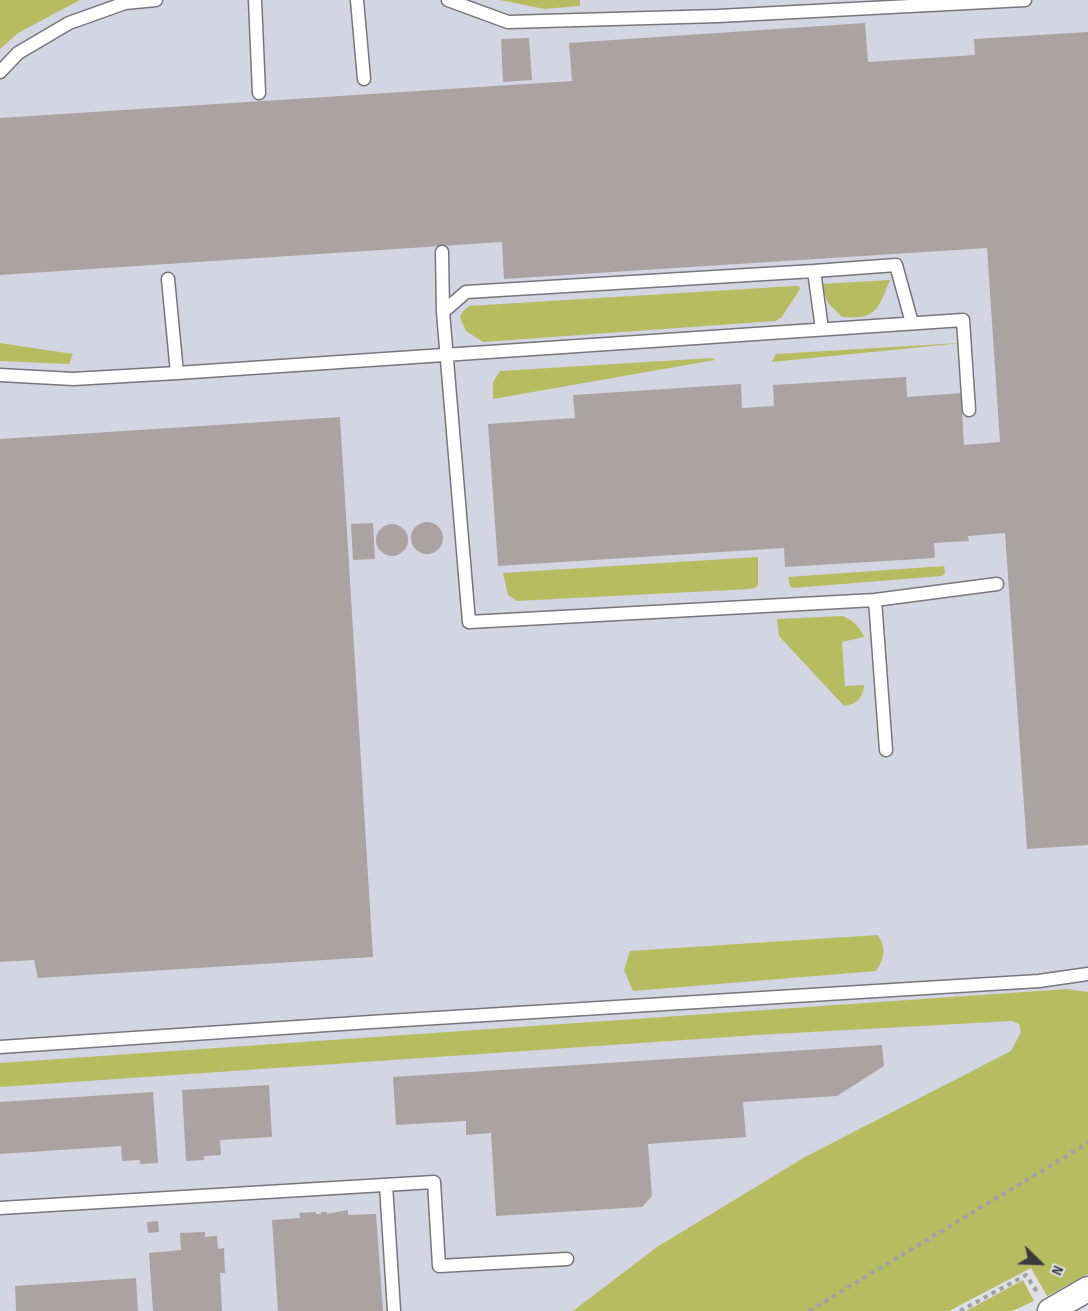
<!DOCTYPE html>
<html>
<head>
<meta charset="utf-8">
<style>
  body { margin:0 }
  #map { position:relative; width:1088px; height:1311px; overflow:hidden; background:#dfdfe6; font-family:"Sofia Sans Condensed",sans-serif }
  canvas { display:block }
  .north { position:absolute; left:1010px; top:1233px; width:60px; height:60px; -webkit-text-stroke:4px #dfdfe6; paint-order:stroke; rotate:113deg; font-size:16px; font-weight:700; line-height:24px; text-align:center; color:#3b3b3e }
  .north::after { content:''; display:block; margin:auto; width:21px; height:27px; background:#3b3b3e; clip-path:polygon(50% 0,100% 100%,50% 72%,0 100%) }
</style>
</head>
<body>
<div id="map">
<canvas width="1088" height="1311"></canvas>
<div class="north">N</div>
</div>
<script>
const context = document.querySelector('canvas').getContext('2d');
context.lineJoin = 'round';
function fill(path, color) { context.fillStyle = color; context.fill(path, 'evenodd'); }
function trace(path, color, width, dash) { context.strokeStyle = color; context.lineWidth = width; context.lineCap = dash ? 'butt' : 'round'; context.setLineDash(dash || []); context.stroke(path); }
const built = new Path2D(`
  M0 0H1088V1043L636 1311H0Z`);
const green = new Path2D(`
  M0 0H80L18 33 0 49Z
  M500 0H580V6L544 9Z
  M890 280C878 309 877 320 842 317L828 303 821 284Z
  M794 286H799L800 289 781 318 775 321 483 342 466 331 460 317 463 311 469 306Z
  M0 343 73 354 69 364 0 361Z
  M959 343H962L772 362 776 354Z
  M712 358 715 360 493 399V382L500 371Z
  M758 557V584L757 587 750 589 517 601 508 595 503 573Z
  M944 566 945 573 942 576 793 588 790 586 788 577Z
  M843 616C854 621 859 626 864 637L842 642 845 686 864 685C863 698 857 704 844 706L779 636 777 619Z
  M878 935C886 949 885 958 876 971L633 991 624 970 630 951Z
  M1067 989 1088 992V1274L1047 1296 1031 1268 949 1311H573L657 1247 805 1157 1011 1051 1021 1032 1019 1024 1012 1021 757 1035 0 1087V1063Z
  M1023 1280 1034 1301 1012 1311H966Z`);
const building = new Path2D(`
  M865 23 868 62 975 55 974 39 1088 32V845L1027 849 1005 533 968 536 969 541 934 543 935 558 785 567 784 548 498 566 488 424 575 418 573 395 741 384 742 408 774 406 773 385 906 377 907 397 961 393 964 445 1000 442 987 248 504 279 502 242 0 275V118L572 81 569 43Z
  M529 38 532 80 503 82 501 39Z
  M340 417 373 957 38 978 34 960 0 962V439Z
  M411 538a16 16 0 1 1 32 0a16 16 0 1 1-32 0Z
  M373 523 375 559 353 560 351 524Z
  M376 540a16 16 0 1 1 32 0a16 16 0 1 1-32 0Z
  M882 1045 884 1066 837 1096 743 1102 746 1137 648 1144 652 1196 642 1207 496 1216 491 1133 466 1135V1121L396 1125 393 1077Z
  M269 1085 272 1137 220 1140 221 1155 204 1156V1160L186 1161 182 1090Z
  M153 1092 158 1163 140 1164V1160L122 1161 121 1146 0 1154V1102Z
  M348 1210V1215L376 1214 383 1311H278L272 1220 300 1218 299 1213 316 1212V1214H321V1212H327V1214Z
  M158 1221 159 1232 148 1233 147 1222Z
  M205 1232V1237L217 1236 218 1249 224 1248 225 1273H220L222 1311H153L149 1253 181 1250 180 1233Z
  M136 1278 138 1311H16L15 1286Z`);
const path = new Path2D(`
  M809 1311 1088 1143
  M960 1311 1026 1275 1037 1292`);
const service = new Path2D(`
  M255 0 259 93
  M357 0 364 79
  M448 0 508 22 718 16 1025 0
  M0 72 18 53 69 23 125 3 156 0
  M442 252 443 312
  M814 271 896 265 912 323
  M168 279 177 373
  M822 329 814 271 466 292 443 312 469 622 875 600 997 584
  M0 375 73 379 177 373 963 320 969 410
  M875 600 886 750
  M0 1047 371 1022 1039 981 1088 974
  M386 1185 394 1311
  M0 1208 434 1182 439 1266 567 1259`);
const minor = new Path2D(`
  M1050 1311 1088 1289`);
fill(built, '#d4d5e3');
fill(green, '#b7bc61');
fill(building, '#aba3a2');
trace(service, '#76767c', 15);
trace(minor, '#76767c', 27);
trace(path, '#a0a0a6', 4, [4.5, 4.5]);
trace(service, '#fff', 12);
trace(minor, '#fff', 24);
</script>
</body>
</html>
